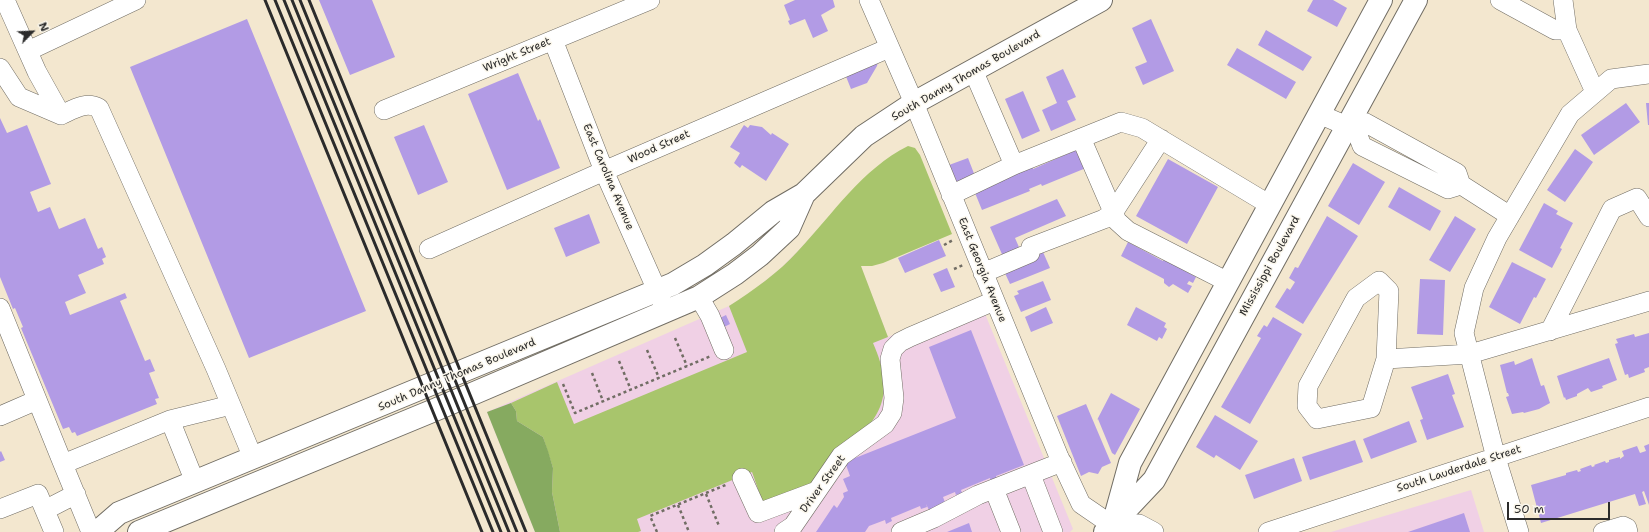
<!DOCTYPE html>
<html>
<head>
<meta charset="utf-8">
<style>
  body { margin:0 }
  #map { position:relative; width:1649px; height:532px; overflow:hidden; background:#f3e7cf; font-family:"Shantell Sans",sans-serif }
  canvas { display:block }
  .north { position:absolute; left:12px; top:12px; width:40px; height:40px; -webkit-text-stroke:3px #fbf7ec; paint-order:stroke; rotate:66deg; font-size:11px; font-weight:700; line-height:16px; text-align:center; color:#2b2b2b }
  .north::after { content:''; display:block; margin:auto; width:14px; height:18px; background:#2b2b2b; clip-path:polygon(50% 0,100% 100%,50% 72%,0 100%) }
  .scale { position:absolute; left:1507px; top:502px; width:103px; height:18px; box-sizing:border-box; border:2px solid #2b2b2b; border-top:0; padding-left:5px; font-size:12px; line-height:14px; white-space:nowrap; color:#2b2b2b; -webkit-text-stroke:3px #fbf7ec; paint-order:stroke }
</style>
</head>
<body>
<div id="map">
<canvas width="1649" height="532"></canvas>
<div class="north">N</div>
<div class="scale">50 m</div>
</div>
<script>
const context = document.querySelector('canvas').getContext('2d');
context.lineJoin = 'round';
function fill(path, color) { context.fillStyle = color; context.fill(path, 'evenodd'); }
function trace(path, color, width, dash) { context.strokeStyle = color; context.lineWidth = width; context.lineCap = dash ? 'butt' : 'round'; context.setLineDash(dash || []); context.stroke(path); }
function write(font, color, halo, rows, align = 'center') {
  context.font = font + ' "Shantell Sans",sans-serif'; context.lineWidth = 3; context.setLineDash([]); context.textBaseline = 'middle'; context.strokeStyle = halo; context.fillStyle = color; for (const [text, x, y, turn = 0] of rows) {
    context.save(); context.translate(x, y); context.rotate((+turn || 0) * Math.PI / 180); context.textAlign = isNaN(turn) ? turn : align; if (halo) context.strokeText(text, 0, 0); context.fillText(text, 0, 0); context.restore();
  }
}
const built = new Path2D(`
  M838 207 888 337 979 299 1073 529 1070 532H535L487 412 729 306 751 292 780 269 797 252Z
  M1471 490 1484 532H1331Z`);
const green = new Path2D(`
  M908 146 915 148 920 155 952 234 883 263 872 266H861L888 337 873 343C898 400 878 418 840 458 831 467 819 485 808 491 796 499 779 503 765 509L752 472 637 519 641 531 638 532H560L552 492 553 468 543 437 517 421 516 411 511 403 557 382 574 424 747 352 729 306C754 290 778 273 798 251 833 214 862 169 908 146Z`);
const forest = new Path2D(`
  M511 403 516 411 517 421 543 437 548 451 553 468 552 492 560 532H535L487 412Z`);
const building = new Path2D(`
  M319 0H372L395 57 350 75Z
  M795 0H833L835 7 821 15 828 31 813 38 805 19 790 25 788 21 790 20 784 5Z
  M1313 0H1333L1347 8 1337 27 1307 11Z
  M247 19 366 311 249 358 130 67Z
  M1151 19 1174 71 1143 85 1135 67 1147 62 1132 28Z
  M1266 30 1312 57 1303 71 1258 45Z
  M1237 48 1296 82 1286 99 1227 65Z
  M878 62 877 66 867 83 851 89 843 69Z
  M1063 69 1076 97 1067 101 1076 120 1051 131 1042 110 1057 103 1046 77Z
  M518 73 538 121 540 119 560 168 507 190 468 94Z
  M1023 91 1040 131 1022 139 1005 99Z
  M1626 103 1640 122 1594 155 1581 135Z
  M1646 103H1649V125H1648Z
  M0 118 7 133 27 125 51 184 30 192 38 212 50 207 59 229 85 218 98 249 102 247 106 257 102 259 104 264 78 275 86 293 65 302 70 315 125 293 127 298 120 301 145 361 150 359 155 371 149 373 159 398 155 399 157 404 77 436 75 432 72 433 69 427 63 429 21 328 23 327 15 308 13 309 0 277Z
  M424 125 448 182 418 195 394 137Z
  M744 125 748 128 750 125 762 127 771 135 772 133 789 144 766 181 742 165 740 168 734 163 740 153 730 147Z
  M1078 149 1086 168 1042 186 1041 184 1029 189 1030 191 982 210 975 193 987 186 1033 167V169Z
  M1575 149 1593 162 1565 202 1547 190Z
  M968 158 975 176 957 183 949 165Z
  M1168 159 1218 187 1187 244 1136 216Z
  M1353 163 1385 182 1359 225 1328 206Z
  M1399 187 1441 211 1430 231 1388 207Z
  M1057 199 1066 216 1015 238 1022 254 1005 261 990 227Z
  M1544 203 1558 211 1556 214 1573 223 1560 248 1562 249 1552 268 1519 250Z
  M589 214 600 243 566 257 554 228Z
  M1327 216 1358 236 1303 324 1275 307 1287 288 1290 290 1295 282 1289 278 1295 267 1298 268Z
  M1455 216 1476 229 1450 272 1429 260Z
  M939 240 946 256 905 273 898 258Z
  M1128 242 1163 261 1164 259 1196 277 1193 283 1189 281 1187 284 1192 286 1188 293 1173 284 1169 287 1164 283V279L1121 256Z
  M1043 252 1050 268 1010 284 1004 271Z
  M1512 262 1546 279 1536 298 1534 297 1520 324 1489 307Z
  M947 268 955 287 941 292 933 274Z
  M1420 279 1445 280 1443 335 1417 334Z
  M1043 281 1051 300 1021 312 1014 296 1019 294 1017 291Z
  M1046 307 1053 323 1031 332 1025 317Z
  M1136 307 1166 323 1164 327 1167 329 1162 339 1159 337 1157 341 1127 325Z
  M726 315 730 324 722 328 718 319Z
  M1273 317 1302 334 1250 424 1221 407 1261 338 1257 336 1264 325 1267 327Z
  M971 330 1024 465 996 476 997 479 991 481 990 478 961 490 962 493 956 495 955 492 943 497 946 505 930 512 926 504 927 507 921 509 920 506 891 518 892 521 886 524 885 520 869 526 865 532H816L834 505 837 508 844 497 843 493 848 491 843 479 850 476 845 462 956 418 929 347Z
  M1649 333V367L1644 369 1645 372 1629 378 1628 374 1625 375 1615 344 1618 343 1616 339 1634 334 1635 337Z
  M1532 358 1541 386 1544 385 1550 403 1539 409 1524 413 1523 412 1512 414 1506 397 1509 396 1508 393H1507L1500 365 1514 361 1515 365Z
  M1609 358 1617 380 1602 386 1603 388 1591 392 1588 388 1577 394V396L1566 400 1565 397 1564 398 1557 376Z
  M1448 374 1455 394 1452 395 1464 427 1427 440 1420 420 1423 419 1411 387Z
  M1111 393 1140 409 1115 455 1112 453 1098 419 1097 420Z
  M1086 404 1111 463 1102 467 1098 474 1089 472 1081 476 1057 416Z
  M1215 415 1258 441 1240 470 1216 455 1214 458 1196 447Z
  M1409 421 1417 442 1371 459 1363 439Z
  M1355 440 1363 462 1310 480 1302 457Z
  M1649 444V505L1644 491 1642 492 1646 504 1639 506 1635 494 1541 523 1531 485 1566 475V473L1577 470 1578 472 1581 471 1580 469 1591 465 1592 467 1595 466 1594 465 1605 461 1606 463 1609 462V460L1620 457V459L1624 456 1622 451 1637 446 1640 453 1646 451 1644 446Z
  M1 451 5 460 0 462V452Z
  M1294 458 1302 481 1254 499 1245 475Z
  M1464 513 1470 532H1408Z
  M969 523 972 532H947Z`);
const path = new Path2D(`
  M944 245 953 240
  M954 269 963 265
  M675 338 687 366
  M647 350 659 378
  M619 361 631 390
  M592 373 603 401
  M563 384 575 413 711 356
  M706 494 719 526
  M678 505 689 532
  M657 532 650 516 728 484`);
const minor = new Path2D(`
  M5 0 37 72 61 115
  M869 0 914 103 1059 457 1081 504 1122 532
  M1500 0 1555 30H1567
  M1563 0 1567 30 1595 92
  M553 40 604 171 663 304
  M28 51 136 0
  M0 68 19 97 61 115C74 109 86 101 99 108L216 369 253 458
  M973 70 1014 165
  M384 110 650 0
  M1319 114 1356 130 1362 146 1448 189 1461 185 1457 173 1366 123 1356 130
  M1081 138 1117 221 1128 231 1228 282
  M1460 184 1510 216
  M951 195 1014 165 1121 122 1142 128 1270 205
  M429 249 604 171 889 48
  M983 273 1030 253 1031 247 1104 219 1113 213 1161 139
  M699 297 710 316 724 350
  M0 308 63 464 170 420 231 405
  M1550 331 1612 209 1637 198 1649 217
  M1386 359 1371 408 1317 419 1307 406 1308 386 1356 298 1379 281 1389 291 1386 359 1470 354 1649 301
  M0 416 37 400
  M170 420 195 482
  M63 464 91 532
  M1031 475 1053 532
  M742 478 758 513 817 491
  M994 489 1011 532
  M0 509 38 494 54 532
  M45 510 76 494
  M1113 524H1139L1154 532
  M784 532 793 526 841 456 885 424 892 413 894 398 890 359 893 349 900 342 910 337 994 301
  M901 532 934 518 978 495 1062 462
  M1268 532 1649 407
  M1519 532 1496 458 1464 333 1474 288 1497 238 1570 114 1611 79 1649 74
  M1603 532 1623 526 1627 528 1628 532`);
const major = new Path2D(`
  M1114 521 1130 463 1381 0
  M97 532 119 513 673 284 705 265 734 244 773 212 804 194 864 136 914 103 1101 0
  M139 532 437 409 699 297 735 274 760 255 789 228 804 194
  M1105 532 1154 480 1416 0`);
const rail = new Path2D(`
  M265 0 482 532
  M275 0 493 532
  M284 0 501 532
  M292 0 509 532
  M300 0 517 532
  M309 0 526 532`);
const streetNames = [
  ["Wright Street",517,55,-23],
  ["South Danny Thomas Boulevard",966,76,-30],
  ["Wood Street",659,147,-24],
  ["East Carolina Avenue",608,177,67],
  ["Mississippi Boulevard",1270,266,-61],
  ["East Georgia Avenue",982,270,68],
  ["South Danny Thomas Boulevard",457,375,-23],
  ["South Lauderdale Street",1459,469,-18],
  ["Driver Street",823,484,-54]
];
fill(built, '#f0d0e5');
fill(green, '#a8c56c');
fill(forest, '#86aa60');
fill(building, '#b29be5');
trace(minor, '#716d64', 20);
trace(major, '#716d64', 24);
trace(path, '#716d64', 2.5, [3, 3]);
trace(minor, '#fff', 19);
trace(major, '#fff', 22);
trace(rail, '#2b2b2b', 3);
write('11px', '#2b2b2b', '#fbf7ec', streetNames);
</script>
</body>
</html>
